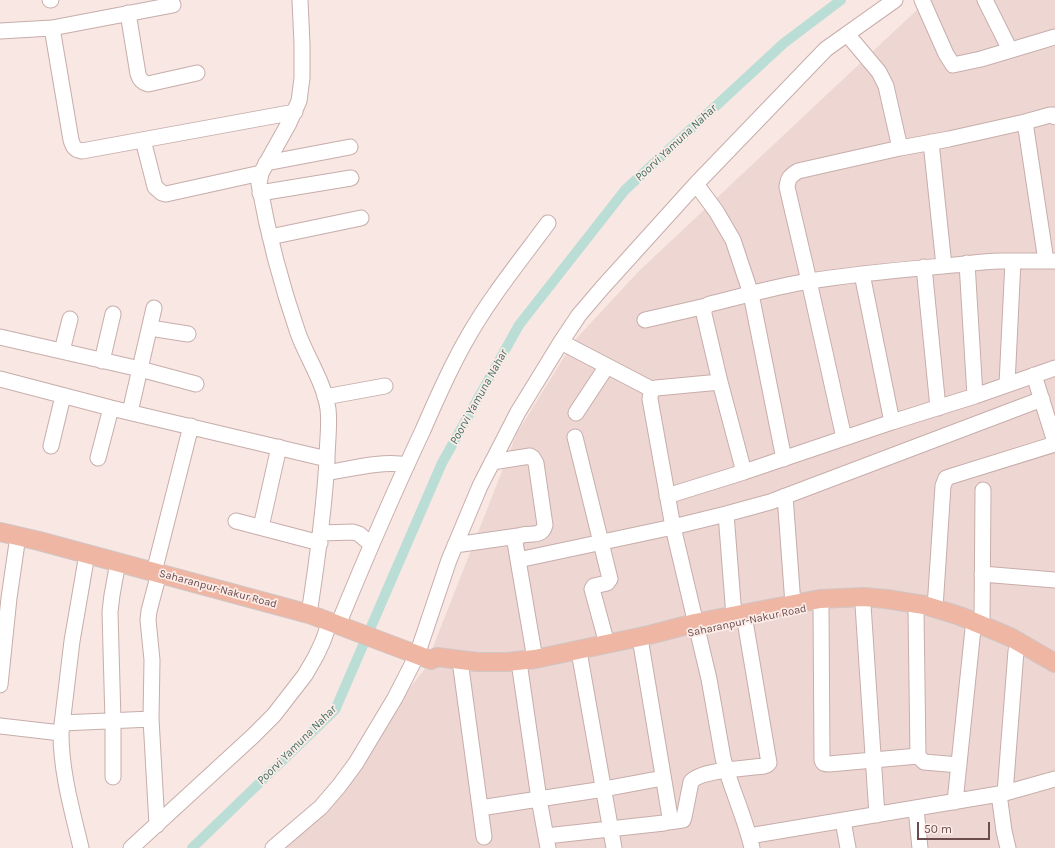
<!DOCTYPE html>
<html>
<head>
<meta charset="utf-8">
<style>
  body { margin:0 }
  #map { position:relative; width:1055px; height:848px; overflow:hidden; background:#f8e7e2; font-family:Karla,sans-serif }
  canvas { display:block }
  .scale { position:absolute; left:917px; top:822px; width:73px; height:18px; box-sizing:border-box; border:2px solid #6c4c4d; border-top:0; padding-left:5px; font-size:12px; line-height:14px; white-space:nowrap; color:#6c4c4d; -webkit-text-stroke:3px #fcece7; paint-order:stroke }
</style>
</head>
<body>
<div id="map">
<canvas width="1055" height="848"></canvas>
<div class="scale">50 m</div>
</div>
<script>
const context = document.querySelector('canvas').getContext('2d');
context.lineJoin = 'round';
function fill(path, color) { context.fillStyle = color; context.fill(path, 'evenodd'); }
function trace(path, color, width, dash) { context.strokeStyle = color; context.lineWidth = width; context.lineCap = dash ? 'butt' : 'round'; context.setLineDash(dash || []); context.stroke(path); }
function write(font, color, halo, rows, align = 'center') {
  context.font = font + ' Karla,sans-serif'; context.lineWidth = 3.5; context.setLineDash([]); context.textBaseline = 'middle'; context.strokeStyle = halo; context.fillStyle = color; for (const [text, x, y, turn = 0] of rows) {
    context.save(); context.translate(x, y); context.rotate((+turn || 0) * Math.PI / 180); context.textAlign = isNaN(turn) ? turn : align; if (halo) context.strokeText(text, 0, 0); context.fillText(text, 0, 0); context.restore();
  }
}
const residential = new Path2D(`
  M931 0H1055V848H282L424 670 517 433 574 341 639 271 920 7Z`);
const canal = new Path2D(`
  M192 848 335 710 442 463 519 325 625 190 784 43 841 0`);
const minor = new Path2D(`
  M50 0H51
  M300 0 302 44V78L299 101 289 123 261 173 259 184C268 234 281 284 298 333 307 358 324 382 328 409 330 425 327 443 327 460 324 512 317 562 309 614
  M922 0 946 54 953 65 981 59 1055 37
  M985 0 1010 50
  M128 13 138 74C140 80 142 82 148 84L197 73
  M52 28 71 140C73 147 75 150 82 151L295 112
  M0 31 52 28 173 5
  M847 34 879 72 886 86 900 148
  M1025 122 1050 115H1053L1055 117
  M143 140 154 183 155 187 162 193 166 194 261 173
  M931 142 944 266
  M266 163 350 147
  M696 184 716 211 733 240 751 294 784 459
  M260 193 351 178
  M270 237 361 218
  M967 263 975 396
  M924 267 938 408
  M862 274 892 422
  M645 320 706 306
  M150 328 188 334
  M0 337 140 369 196 384
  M561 342 653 390
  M62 351 70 319
  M102 361 113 314
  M1034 375 1055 442
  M0 379 111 408 327 459
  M720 382 656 388C651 391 650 394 650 399L673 527 709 679 723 758C731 789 745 817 752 848
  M1007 384 1013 261
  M325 397 385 386
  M130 412 154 308
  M576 413 607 366
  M575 437 610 579 607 583 594 586 592 589 607 644
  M844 438 809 281 787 187C788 178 790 176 798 171L900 148 949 139 1025 122 1046 261
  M51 446 63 396
  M98 458 111 408
  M492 462 530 456 533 458 536 463 545 525C541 542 520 527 515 542L518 560
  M744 472 720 382 704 314V309L706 306 710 304C743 296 777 286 810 281 854 274 899 270 943 266 962 265 981 261 1000 261 1019 261 1037 261 1055 261
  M326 473C350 469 383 460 407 465
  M667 496 744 472 892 422 975 396 1055 368
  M785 496 793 604
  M726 514 734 616
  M236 521 320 543
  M261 527 279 447
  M321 533 353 532 359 534 371 544
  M455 545 518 536
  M154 572 191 426
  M982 574 1055 580
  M863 605 877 815
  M821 606 822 760C823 764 825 764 829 764L918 756
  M935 608 943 486 946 478 952 476 1055 444
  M916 611 918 756 924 762 959 765
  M338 625C365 559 393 494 423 430 436 400 449 370 465 342 488 300 520 261 548 223
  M982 625 983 490
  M580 657 614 848
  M535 659 518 560 673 527 726 514 770 502 1042 399
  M461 668 484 837
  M520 669 539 799 548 848
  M0 685 9 598 18 536
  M62 723 151 719
  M0 726 61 733
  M113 777V721L110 612 112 595 118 562
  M1005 793 1016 651
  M999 794 1004 831 1008 848
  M955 802 973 629
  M480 808 604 789 663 778
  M916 809 920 848
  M843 821 848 848
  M668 822 683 820 684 817 691 782C699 770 749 768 764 766L767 765 769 763 745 621
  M157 825 151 719 152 660 148 620 149 611 159 573
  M546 836 664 823C668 822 669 821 670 817L641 644
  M749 836 1005 793 1055 779
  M81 848C72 810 61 772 61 733L72 641 87 554
  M131 848 253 736 274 715 305 675 316 656 323 641 330 621
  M273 848 321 807 339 786 356 763 395 698 417 655 449 560 480 486 518 412 561 342 579 315 602 288 696 184 826 49 895 0`);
const major = new Path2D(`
  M0 532 39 541 309 614 431 660 437 657 477 662H507L535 659 649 635 695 623 820 599 864 597 886 599 924 605 960 616 1010 637 1055 663`);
const streetNames = [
  ["Saharanpur-Nakur Road",218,589,15],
  ["Saharanpur-Nakur Road",747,621,-12]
];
const waterNames = [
  ["Poorvi Yamuna Nahar",676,143,-43],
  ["Poorvi Yamuna Nahar",479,397,-61],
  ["Poorvi Yamuna Nahar",297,745,-45]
];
fill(residential, '#eed7d2');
trace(canal, '#baded6', 10);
trace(minor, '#c7adab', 17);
trace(major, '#d0c6c6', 20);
trace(minor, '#fff', 15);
trace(major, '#eeb6a3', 18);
write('11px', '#6c4c4d', '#fcece7', streetNames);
write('italic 12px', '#437066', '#fcece7', waterNames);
</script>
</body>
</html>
